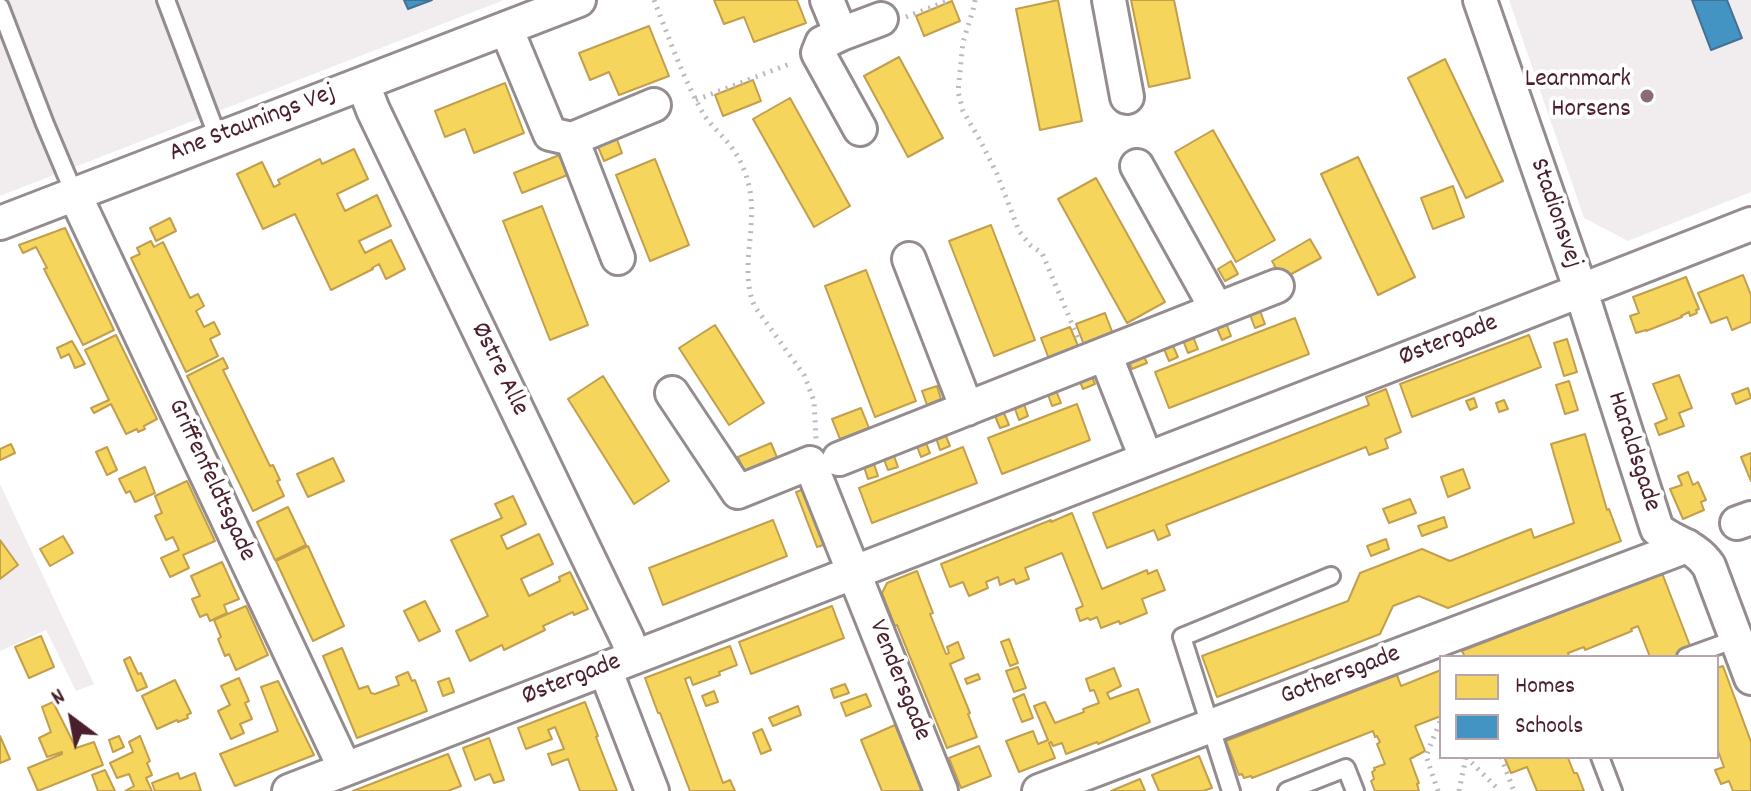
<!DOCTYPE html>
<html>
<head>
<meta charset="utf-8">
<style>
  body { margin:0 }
  #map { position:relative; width:1751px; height:791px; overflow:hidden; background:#fff; font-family:Dekko,sans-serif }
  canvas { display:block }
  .legend { position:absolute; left:1439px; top:655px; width:280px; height:104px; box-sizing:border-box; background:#fff; border:2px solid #b7a5aa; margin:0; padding:10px 14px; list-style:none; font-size:24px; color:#4a1f2b }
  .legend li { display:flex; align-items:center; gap:16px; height:40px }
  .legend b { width:40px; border:2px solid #b7a5aa }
  .north { position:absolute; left:32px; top:679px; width:80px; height:80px; -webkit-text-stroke:6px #fff; paint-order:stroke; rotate:328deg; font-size:22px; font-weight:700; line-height:32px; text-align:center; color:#4a1f2b }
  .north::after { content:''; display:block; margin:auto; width:28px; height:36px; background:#4a1f2b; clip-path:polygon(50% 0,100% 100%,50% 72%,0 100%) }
</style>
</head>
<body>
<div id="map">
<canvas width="1751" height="791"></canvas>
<ul class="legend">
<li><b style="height:22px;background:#f6d55c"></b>Homes</li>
<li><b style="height:22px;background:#4393c3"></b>Schools</li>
</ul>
<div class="north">N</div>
</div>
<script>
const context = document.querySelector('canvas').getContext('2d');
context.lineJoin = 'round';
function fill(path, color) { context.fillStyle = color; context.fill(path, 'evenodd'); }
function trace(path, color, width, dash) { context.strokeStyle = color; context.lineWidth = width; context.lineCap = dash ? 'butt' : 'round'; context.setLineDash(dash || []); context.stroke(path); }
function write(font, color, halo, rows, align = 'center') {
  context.font = font + ' Dekko,sans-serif'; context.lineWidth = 8; context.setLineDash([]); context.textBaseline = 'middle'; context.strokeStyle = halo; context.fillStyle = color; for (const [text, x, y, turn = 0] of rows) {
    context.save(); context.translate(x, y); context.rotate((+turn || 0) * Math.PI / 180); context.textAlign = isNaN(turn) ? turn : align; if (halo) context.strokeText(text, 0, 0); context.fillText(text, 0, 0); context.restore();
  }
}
const built = new Path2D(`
  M0 0H504L0 196Z
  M1509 0H1751V192L1628 241 1584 218Z
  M0 484 94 684 76 691 46 630 0 651Z`);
const homes = new Path2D(`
  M714 0H797L806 23 754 42 744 17 724 24Z
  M1058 0 1082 121 1040 130 1016 9Z
  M1131 0H1174L1190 78 1149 87Z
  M952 1 960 21 924 36 916 16Z
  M649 26 669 76 619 95 609 72 590 80 579 53Z
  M899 57 943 138 908 157 864 76Z
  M1445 59 1503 181 1466 198 1408 78Z
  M753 80 761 101 723 116 715 95Z
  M505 83 524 133 474 153 465 129 445 137 435 111Z
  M790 98 850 206 814 227 753 119Z
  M1213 130 1275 240 1236 262 1175 152Z
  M615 134 622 153 604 161 596 142Z
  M354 149 368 179 337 194 345 211 377 195 391 226 359 241 365 253 391 240 405 269 386 279 379 264 372 268 373 269 331 290 295 214 263 229 237 174 262 162 274 187 280 184 278 180 320 159 322 164Z
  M562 154 570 174 522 193 514 173Z
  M1358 157 1415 277 1378 295 1321 174Z
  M655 159 689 245 650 261 616 175Z
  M1096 178 1165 302 1127 323 1058 199Z
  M1453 186 1464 217 1433 229 1421 198Z
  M542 206 588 325 550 340 503 221Z
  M170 218 176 231 156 241 150 228Z
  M991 225 1035 340 994 356 949 241Z
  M65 228 114 330 83 345 44 269 47 268 36 247 23 253 19 245Z
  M1310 239 1321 258 1282 279 1272 261Z
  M151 241 154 247 163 242 190 298 198 294 204 306 196 311 204 327 214 322 220 334 210 339 218 356 186 372 131 258 140 254 137 248Z
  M1231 261 1238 274 1225 281 1218 269Z
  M866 270 916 401 875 417 825 286Z
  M1743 275 1751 295V322L1732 330 1727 317 1711 323 1698 293Z
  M1686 277 1699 309 1696 310 1697 313 1690 316 1689 312 1681 316 1682 317 1646 331V330L1636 333 1630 316 1639 313 1633 297Z
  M1257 303 1265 324 1255 328 1247 307Z
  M1105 313 1113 334 1084 345 1076 324Z
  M1223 315 1231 336 1222 340 1213 319Z
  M1295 318 1309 354 1169 408 1155 372Z
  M715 325 764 403 729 425 679 348Z
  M1070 327 1079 348 1049 359 1041 338Z
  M1190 329 1198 349 1188 353 1180 333Z
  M116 335 157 419 144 426 145 429 138 432 137 429 126 434 111 404 94 413 91 408 109 400 85 350Z
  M1529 335 1541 367 1412 417 1400 384Z
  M1567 339 1577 372 1564 376 1554 343Z
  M72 341 85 364 75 368 69 354 61 358 57 348Z
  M1173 346 1178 357 1169 361 1164 349Z
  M1141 350 1147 363 1132 369 1127 356Z
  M223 358 228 368 223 370 270 466 273 465 280 480 277 481 284 496 253 511 187 376Z
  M1089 370 1095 384 1083 389 1077 375Z
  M1679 375 1692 408 1679 413 1684 426 1659 435 1655 424 1667 419 1653 384Z
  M603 376 669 481 634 504 568 399Z
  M1569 381 1578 410 1565 414 1556 385Z
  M1053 383 1061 403 1052 406 1045 386Z
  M937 386 941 399 927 405 922 391Z
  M1748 388 1751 398 1736 404 1732 394Z
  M1386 389 1401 432 1385 439 1388 448 1369 455 1366 447 1166 525 1170 535 1158 540 1154 530 1107 548 1093 513 1369 405 1366 397Z
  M1021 395 1028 416 1019 420 1011 398Z
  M1474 398 1477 407 1470 410 1466 401Z
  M1504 400 1508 409 1499 412 1496 403Z
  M1077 404 1090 440 1002 474 988 438Z
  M861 408 869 428 840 439 832 419Z
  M1004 413 1009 425 1000 428 995 416Z
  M922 433 930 453 921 457 913 436Z
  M945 434 950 446 940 450 936 438Z
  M1585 434 1607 510 1609 509 1621 541 1448 608 1419 596 1393 606 1380 634 1217 697 1202 656 1348 601 1360 573 1422 549 1450 561 1531 529 1534 538 1574 523 1551 444Z
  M771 443 779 462 746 476 738 457Z
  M11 444 15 453 0 460V449Z
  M890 445 898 467 888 470 880 449Z
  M107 447 117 470 107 475 96 452Z
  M963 447 977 483 872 523 859 488Z
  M1751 453V481L1741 457Z
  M333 458 344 481 308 497 297 474Z
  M874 464 878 476 868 479 864 467Z
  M145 467 155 493 135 502 130 491 126 493 119 479Z
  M1463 469 1470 488 1448 497 1441 477Z
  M1688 472 1693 485 1698 482 1706 500 1701 502 1704 510 1683 519 1670 489 1682 485 1678 476Z
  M187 481 215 541 183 555 189 568 170 577 161 558 179 550 173 537 166 540 155 516 162 513 155 496Z
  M808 488 829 543 817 547 796 492Z
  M513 496 526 524 501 536 507 549 539 534 553 564 521 579 529 596 560 581 559 577 570 572 588 609 574 615 573 612 543 626 545 630 504 650 502 645 470 661 456 631 488 616 451 540 502 518 495 504Z
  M1410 499 1416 513 1389 523 1383 509Z
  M288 507 306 545 275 560 257 522Z
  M1072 513 1102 589 1147 570 1148 574 1157 570 1165 590 1142 599 1147 613 1120 624 1119 621 1101 628 1097 617 1090 620 1088 618 1080 621 1076 609 1083 606 1062 553 1025 568 1029 579 1016 584 1014 579 1000 585 998 577 986 582 988 588 969 596 963 582 950 587 941 564 1051 520V522Z
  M1444 517 1447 527 1422 536 1418 526Z
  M773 520 787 556 663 605 649 568Z
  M63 536 73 553 50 566 40 549Z
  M1386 539 1389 549 1371 556 1367 546Z
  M0 540 18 565 0 579Z
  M308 546 344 626 313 641 276 561Z
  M222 562 239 599 224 605 227 613 210 621 207 614 200 617 192 599 200 596 191 576Z
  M917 571 933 613 930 614 946 654 949 653 947 647 958 642 964 658 950 664 970 713 968 714 977 737 947 748 897 625 895 626 882 593 887 583Z
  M1662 573 1692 651 1676 657H1650L1638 626 1631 629 1632 631 1585 650 1584 647 1568 653 1569 656 1566 657H1465L1462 651Z
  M425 601 440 631 419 641 404 611Z
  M246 606 268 655 236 670 229 654 225 656 218 639 221 637 214 620Z
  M832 606 844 638 751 674 739 642Z
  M41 636 54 667 29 678 15 647Z
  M1009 639 1018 663 1010 666 1001 642Z
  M730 646 737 665 719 672 720 675 693 685 690 677 685 679 723 783 730 780 735 791H690L660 713H658L645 678Z
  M342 648 359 689 368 686 371 693 375 694 399 685 396 677 408 672 412 681 415 680 427 711 357 738 323 656Z
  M130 657 138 674 141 673 147 687 137 691 124 660Z
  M1723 666 1751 742V791H1733L1729 781 1721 784 1715 770 1724 767 1717 748V668Z
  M1018 667 1026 688 1014 692 1006 671Z
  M1114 668 1121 686 1107 693 1110 699 1138 689 1150 722 1098 744 1097 742 1066 754 1062 743 1053 746 1051 742 1049 743 1055 758 1019 772 1006 741 1033 731 1038 744 1048 740 1034 706 1045 702 1055 723 1084 712 1083 709 1099 703 1094 690 1090 691 1086 679Z
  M1441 670V716L1415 726 1425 751 1410 759 1419 783 1417 784 1419 791H1375L1371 781 1374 779 1372 772 1375 770 1374 768 1385 764 1377 744 1380 742 1377 736 1375 737 1373 731 1252 778 1251 776 1244 778 1242 774 1239 775 1226 741 1397 675 1401 686Z
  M978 674 980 679 967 684 965 679Z
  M239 678 249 701 245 703 252 719 240 724 244 733 231 739 218 711 230 705 221 686Z
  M449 678 454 692 443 696 438 682Z
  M175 680 191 713 187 715 188 718 178 722 177 720 157 729 142 696Z
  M278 681 314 755 235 786 220 754 278 731 261 687Z
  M845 684 849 693 834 698 831 689Z
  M714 691 718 702 706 706 702 696Z
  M866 694 871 706 846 716 841 703Z
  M1024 694 1033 718 1022 722 1013 699Z
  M53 702 76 748 94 742 103 765 38 791 28 768 62 754V752L47 757 39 738 51 732 42 707Z
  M585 702 598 736 596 737 617 791H580L568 759 552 765 548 754 564 749 555 727 548 730 552 739 526 749 518 728Z
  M798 706 801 715 773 726 769 718Z
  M895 725 922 789 919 791H882L861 740Z
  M762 729 771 750 761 754 753 733Z
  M0 736 10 759 0 763Z
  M119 736 124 747 113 752 109 740Z
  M140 736 150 761 147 763 152 775 146 778 152 791H125L134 786 129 774 117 778 110 763 133 752 129 742Z
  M489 738 504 780 494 783 490 774 475 780 463 748Z
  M979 746 991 776 961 788 949 758Z
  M448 754 461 786 448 791H353Z
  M1199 756 1212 788 1203 791H1159L1152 775Z
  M1510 757H1570L1568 758 1574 773H1577L1584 791H1537L1527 767 1511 773 1505 759Z
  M105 770 115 791H98L92 775Z
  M178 773 180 779 195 773 201 791H155L152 783Z
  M1140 779 1145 791H1111Z`);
const schools = new Path2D(`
  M404 0H432L408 9Z
  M1692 0H1727L1742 38 1711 50Z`);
const path = new Path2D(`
  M654 0C669 38 683 78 703 113 708 122 716 129 723 137 734 149 743 163 747 179 761 221 737 268 755 307L804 375 814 401 816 439
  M975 0 973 10 963 42 958 92 963 111 981 142 997 174 1019 231 1030 245 1042 253 1078 338
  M906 17 950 0
  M696 100 792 63
  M1466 757 1500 791
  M1501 757 1514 791
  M1438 791 1426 756 1441 719
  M1459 791 1466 757`);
const lane = new Path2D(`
  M166 0 218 138
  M0 7 45 124 74 193
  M1686 657 1736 639
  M1600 757 1613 791
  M1231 791 1182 637 1331 576
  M1287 791 1346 768 1355 791`);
const street = new Path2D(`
  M827 0 841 34 822 43 818 53 860 129
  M1109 0 1127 97
  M1480 0 1581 291 1657 529C1675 544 1695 545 1709 566L1751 678
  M506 28 550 134 572 139 618 258
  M841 34 881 19
  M363 84 373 110 627 638 634 657
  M572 139 654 105
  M1137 166 1217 310
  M74 193 345 769
  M0 223 579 0
  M909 259 967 409
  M1105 354 1146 458
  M672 393 738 492 810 463 941 791
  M839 459 1277 286
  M1737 523 1751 518
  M605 669 652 791
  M289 791C776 599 1265 416 1751 224
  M1039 791 1687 546`);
const markers = [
  [1647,96,8,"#896d75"]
];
const poiNames = [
  ["Learnmark",1631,81],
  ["Horsens",1631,111]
];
const streetNames = [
  ["Ane Staunings Vej",253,125,-21],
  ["Stadionsvej",1554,214,71],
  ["Østergade",1449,342,-21],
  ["Østre Alle",498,370,64],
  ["Haraldsgade",1632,452,72],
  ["Griffenfeldtsgade",210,481,65],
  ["Gothersgade",1341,677,-21],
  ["Østergade",572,681,-21],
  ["Vendersgade",898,681,68]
];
fill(built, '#f1edee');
fill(homes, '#f6d55c');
trace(homes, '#c29e4d', 2);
fill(schools, '#4393c3');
trace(schools, '#457095', 2);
trace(lane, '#948c8e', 22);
trace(street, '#948c8e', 38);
trace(path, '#bdb8b9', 5, [2, 6]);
trace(lane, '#fff', 16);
trace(street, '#fff', 32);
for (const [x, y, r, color] of markers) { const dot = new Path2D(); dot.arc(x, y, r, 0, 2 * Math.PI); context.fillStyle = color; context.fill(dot); trace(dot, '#fff', 3); }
write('26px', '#4a1f2b', '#fff', poiNames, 'right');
write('26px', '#4a1f2b', '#fff', streetNames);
</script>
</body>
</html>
